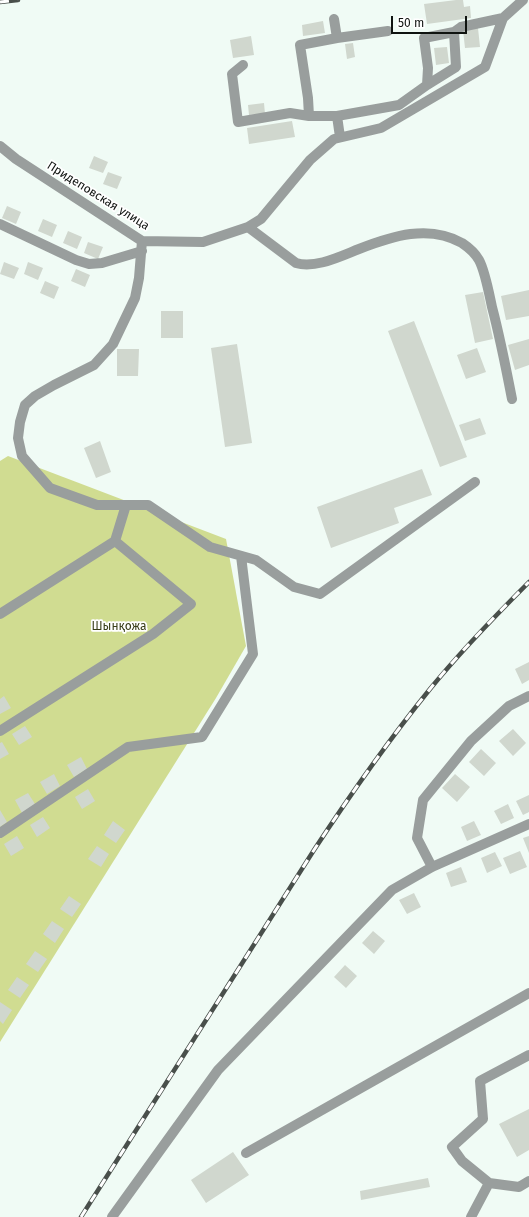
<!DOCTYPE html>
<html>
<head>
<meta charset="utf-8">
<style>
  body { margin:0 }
  #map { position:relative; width:529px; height:1217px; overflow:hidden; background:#f0fbf5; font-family:"Fira Sans",sans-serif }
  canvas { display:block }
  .scale { position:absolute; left:391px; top:16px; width:76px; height:18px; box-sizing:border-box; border:2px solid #0f1310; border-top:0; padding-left:5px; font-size:12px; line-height:14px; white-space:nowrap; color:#0f1310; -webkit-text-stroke:3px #fff; paint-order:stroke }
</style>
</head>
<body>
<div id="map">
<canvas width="529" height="1217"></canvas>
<div class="scale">50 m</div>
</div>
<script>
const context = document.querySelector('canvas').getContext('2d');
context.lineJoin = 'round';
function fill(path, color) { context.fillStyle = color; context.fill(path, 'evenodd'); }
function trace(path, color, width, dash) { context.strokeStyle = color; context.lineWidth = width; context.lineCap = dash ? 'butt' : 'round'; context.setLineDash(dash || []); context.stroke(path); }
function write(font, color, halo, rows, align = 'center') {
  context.font = font + ' "Fira Sans",sans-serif'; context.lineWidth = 3.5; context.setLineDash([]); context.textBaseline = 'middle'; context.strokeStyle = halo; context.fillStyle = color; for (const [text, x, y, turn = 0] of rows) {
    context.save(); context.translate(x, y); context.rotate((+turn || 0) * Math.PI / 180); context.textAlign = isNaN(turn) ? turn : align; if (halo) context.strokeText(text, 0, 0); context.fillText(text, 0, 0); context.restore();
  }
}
const green = new Path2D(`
  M8 456 226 539 246 646 216 698 0 1042V461Z`);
const building = new Path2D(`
  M456 0H463L464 7 470 6 471 18 427 24 424 4Z
  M323 21 325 33 303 36 302 25Z
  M478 28 480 47 465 48 463 30Z
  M251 36 254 55 233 58 230 40Z
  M353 43 355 57 347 59 345 44Z
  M447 47 449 63 436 65 434 48Z
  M264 103 265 114 249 115 248 105Z
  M292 121 295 137 249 144 247 128Z
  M94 156 108 162 103 173 89 168Z
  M108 172 122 177 117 189 103 184Z
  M7 206 21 212 16 224 2 218Z
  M43 219 57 225 52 237 38 231Z
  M68 231 82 237 77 249 63 243Z
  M88 242 103 247 98 259 84 253Z
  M4 262 19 268 14 279 0 274Z
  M28 262 43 268 38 280 24 274Z
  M76 269 90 275 85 287 71 281Z
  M45 281 59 287 54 299 40 293Z
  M529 290V316L506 320 501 296Z
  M483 292 493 339 475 343 465 295Z
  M161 311H183V338H161Z
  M414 321 467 457 440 467 388 331Z
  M529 339V365L515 370 508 345Z
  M237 344 252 443 225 447 211 348Z
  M477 348 486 372 466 379 457 355Z
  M117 349H139L138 376H117Z
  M480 418 486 434 465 441 459 425Z
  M100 441 111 472 96 478 84 448Z
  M422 469 432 495 394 508 399 523 331 548 317 507Z
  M529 662V680L522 684 515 669Z
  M4 696 11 708 0 714V699Z
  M25 726 32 737 19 745 12 734Z
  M513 729 526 743 513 756 499 741Z
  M2 742 9 754 0 759V743Z
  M481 749 496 763 484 776 469 762Z
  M81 757 87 769 74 777 67 765Z
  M54 774 60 786 47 794 40 782Z
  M455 774 470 787 457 802 442 788Z
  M88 789 95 801 82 809 75 797Z
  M28 793 35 804 22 813 15 800Z
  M529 795V812L523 815 516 801Z
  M508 804 514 818 501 824 494 811Z
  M0 810 7 822 0 827Z
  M43 817 50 828 37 837 30 825Z
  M113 821 125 830 116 843 104 835Z
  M474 821 481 835 467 841 461 827Z
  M17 836 24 848 11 856 4 844Z
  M529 836V853L523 838Z
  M97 846 109 854 101 867 88 859Z
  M520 851 527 867 510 874 503 858Z
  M495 852 502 866 487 873 481 858Z
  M461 867 467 882 451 887 446 873Z
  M414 893 421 907 407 914 399 900Z
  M69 896 81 904 72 917 60 909Z
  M52 921 64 929 55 943 43 934Z
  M373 931 385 941 374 954 362 943Z
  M35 951 47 959 38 972 26 964Z
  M345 965 357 976 346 988 334 977Z
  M17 977 29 985 20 998 8 990Z
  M0 1002 12 1010 3 1024 0 1021Z
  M529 1109V1150L517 1157 499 1124Z
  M233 1152 249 1175 206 1203 191 1180Z
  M428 1178 430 1187 361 1200 360 1191Z`);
const minor = new Path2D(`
  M454 32 461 27 503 18
  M337 38 388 31
  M243 65 232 74 238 122 290 113 309 116H337L340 137
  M309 116 308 98 300 45 337 38 334 19
  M337 116 399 105 427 85 428 68 424 38 454 32 456 67 427 85
  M0 146 16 159 142 241 203 242 248 227 261 219 310 160 334 139 381 128 485 67 503 18 523 0
  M0 224 76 260 89 264 102 263 142 251
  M248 227 296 263C315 269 341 256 359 249 392 236 429 224 462 243 468 247 475 253 479 260 485 271 489 293 492 307 500 337 506 368 512 399
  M142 241 139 278 135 298 113 344 94 365 54 385 35 396 25 405 20 422 18 438 22 456 50 488 97 505H148L210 547 256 560 294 587 320 594 475 482
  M0 614 115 541
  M0 731 153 634 191 604 115 541 126 505
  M0 833 128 747 202 737 253 654 241 556
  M432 867 417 838 423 800 471 741 509 706 529 696
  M529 1055 480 1081 483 1119 452 1147 462 1161 489 1183 519 1187 529 1181
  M246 1153 529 993
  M112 1217 218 1070 392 890 432 867 529 824
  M471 1217 489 1183`);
const rail = new Path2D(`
  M0 2 18 0
  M81 1217 314 850C350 795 388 741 430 689 460 652 495 616 529 582`);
const streetNames = [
  ["Придеповская улица",98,196,32]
];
const parkNames = [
  ["Шынқожа",119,627]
];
fill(green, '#d0dc91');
fill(building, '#d0d7ce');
trace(minor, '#999e9d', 10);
trace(rail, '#494f4b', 4.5);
trace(rail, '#fff', 3, [9]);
write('12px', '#0f1310', '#fff', streetNames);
write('12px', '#393e19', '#fff', parkNames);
</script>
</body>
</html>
